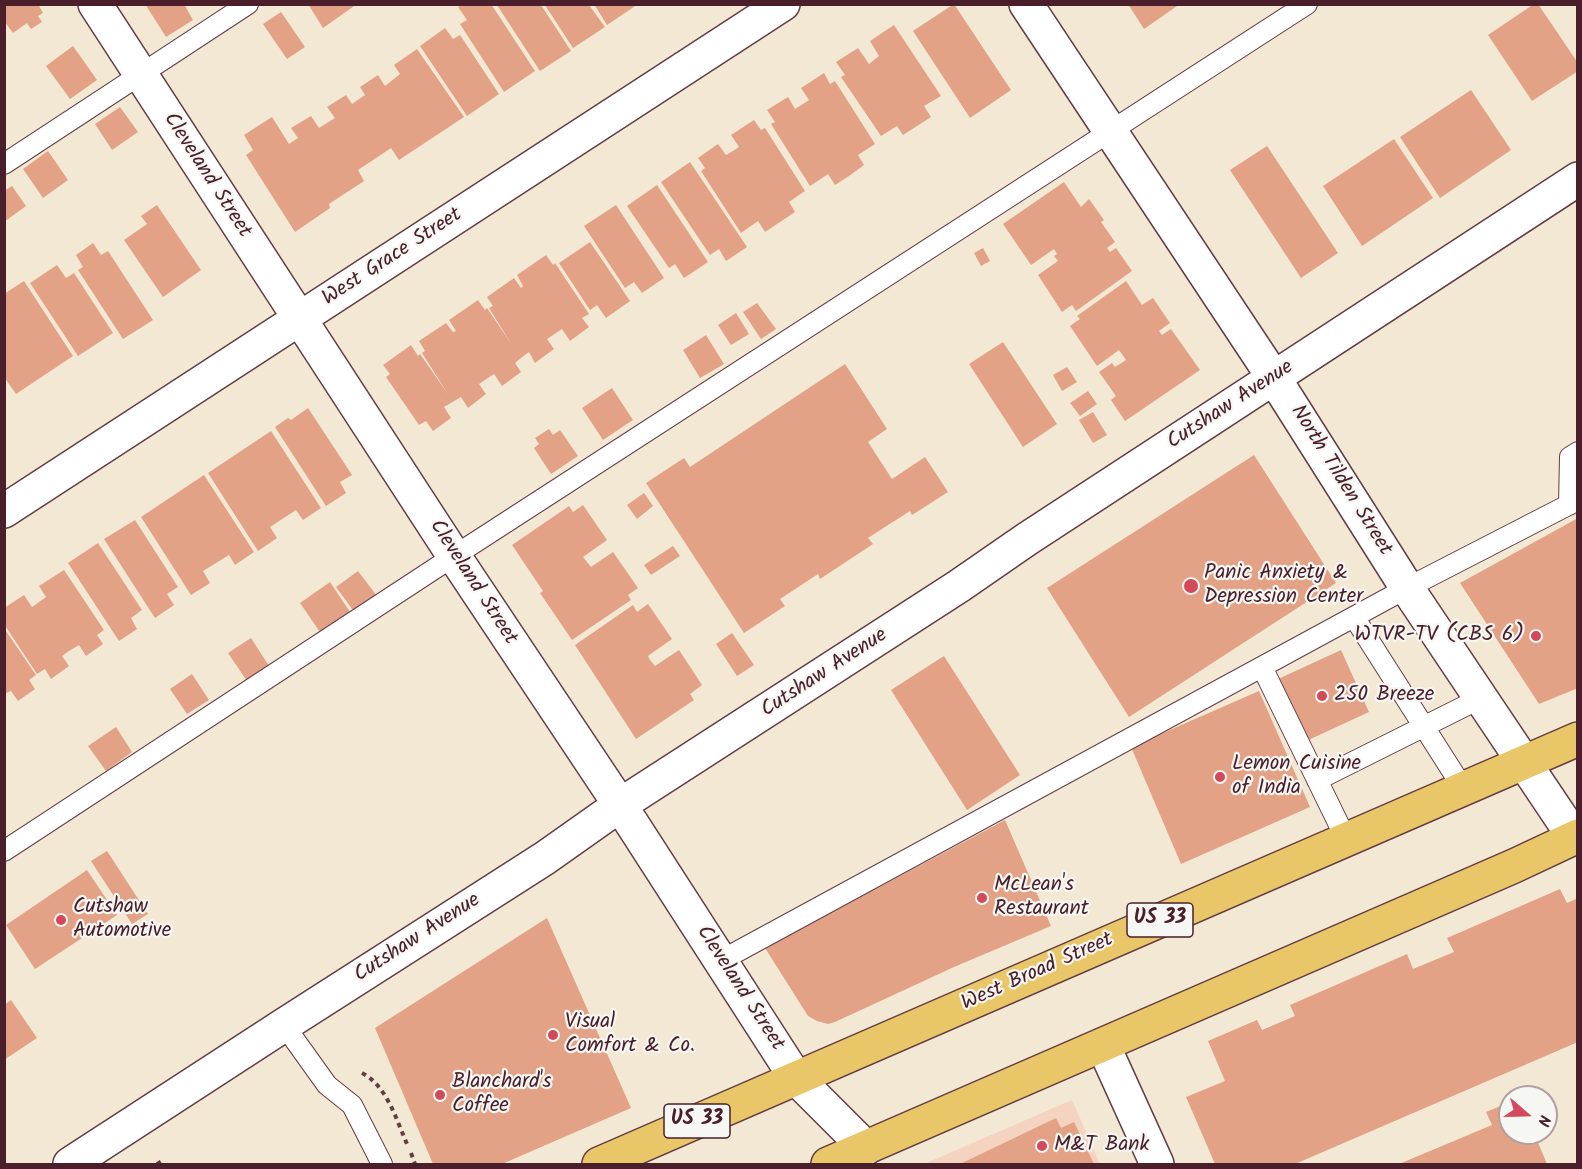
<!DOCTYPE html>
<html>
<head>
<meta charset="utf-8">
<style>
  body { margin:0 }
  #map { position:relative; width:1582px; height:1169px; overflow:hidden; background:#f2e8d4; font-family:Kalam,sans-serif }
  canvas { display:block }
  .frame { position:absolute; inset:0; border:6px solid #4a1f2b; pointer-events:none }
  .north { position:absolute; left:1498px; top:1085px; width:60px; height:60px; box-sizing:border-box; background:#f6f6f2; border:2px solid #b1a0a2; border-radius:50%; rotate:110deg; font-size:16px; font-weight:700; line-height:24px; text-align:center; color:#4a1f2b }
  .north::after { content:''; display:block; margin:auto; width:21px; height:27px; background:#d1495b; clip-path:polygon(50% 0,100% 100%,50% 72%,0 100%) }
</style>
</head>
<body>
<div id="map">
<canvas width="1582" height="1169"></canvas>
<div class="frame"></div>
<div class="north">N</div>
</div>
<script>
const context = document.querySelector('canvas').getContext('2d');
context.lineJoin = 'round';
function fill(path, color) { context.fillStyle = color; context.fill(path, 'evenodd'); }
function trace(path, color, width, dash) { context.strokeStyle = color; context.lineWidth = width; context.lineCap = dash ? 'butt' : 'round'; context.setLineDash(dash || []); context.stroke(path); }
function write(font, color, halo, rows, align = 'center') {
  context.font = font + ' Kalam,sans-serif'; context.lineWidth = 4.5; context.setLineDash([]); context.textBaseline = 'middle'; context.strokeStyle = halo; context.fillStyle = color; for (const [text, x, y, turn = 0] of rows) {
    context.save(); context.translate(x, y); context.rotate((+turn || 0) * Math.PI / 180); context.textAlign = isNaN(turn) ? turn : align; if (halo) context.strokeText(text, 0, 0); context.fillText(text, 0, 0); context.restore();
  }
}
const built = new Path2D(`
  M1072 1100 1100 1164H924Z`);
const building = new Path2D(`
  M4 4H38L43 13 38 16 42 22 31 29 27 23 13 33 4 21Z
  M145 4H184L193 20 166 37Z
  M308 4H357L323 28Z
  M463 4H491L535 71 504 92 460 24 467 20 458 7Z
  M594 4H638L607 25Z
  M954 4 1011 90 970 118 913 31Z
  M1128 4H1180L1144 29Z
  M1534 4H1538L1578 63V71L1532 101 1488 35Z
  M497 5H541L571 51 540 71Z
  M545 5H589L605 27 573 48Z
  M281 12 305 47 287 59 263 24Z
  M894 25 941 96 924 106 931 117 903 135 897 126 881 136 841 77 845 75 836 62 858 48 869 64 879 56 870 41Z
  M445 28 453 39 460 35 499 94 467 116 420 46Z
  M73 46 97 80 70 99 46 66Z
  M417 49 464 117 399 160 391 148 358 170 364 181 329 204 330 208 295 232 246 155 253 150 244 135 272 117 289 144 298 138 291 128 311 116 319 128 335 118 327 107 346 95 352 104 365 95 360 87 378 75 385 86 400 74 394 65Z
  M824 73 830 84 835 81 875 144 858 155 864 165 849 176 835 185 828 174 810 186 771 124 775 122 767 110 788 97 795 109 803 104 809 100 801 88Z
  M1471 90 1511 150 1440 198 1400 137Z
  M120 107 138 132 112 150 95 124Z
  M754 120 761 130 765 128 805 191 789 202 795 212 765 232 758 221 741 233 701 171 705 168 698 158 718 144 726 155 733 151 739 147 731 135Z
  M1394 139 1433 198 1362 246 1323 186Z
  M1267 146 1338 253 1301 278 1230 170Z
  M48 151 68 180 43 198 23 169Z
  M690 162 747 247 726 261 719 249 710 255 661 182Z
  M1064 182 1081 207 1089 199 1104 220 1101 222 1115 242 1107 248 1110 252 1116 248 1132 271 1076 311 1072 305 1062 312 1038 275 1058 261 1054 256 1057 254 1054 249 1031 265 1003 224Z
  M657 185 708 262 684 278 675 264 669 268 627 206Z
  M12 186 26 206 4 222V191Z
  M157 205 201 270 163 297 124 240 147 224 141 216Z
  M616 205 664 278 642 293 634 282 625 288 584 226Z
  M590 242 630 301 606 318 597 305 590 310 559 263Z
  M93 243 101 255 108 251 153 320 123 339 78 270 83 267 76 255Z
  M983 248 990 261 981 266 974 253Z
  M546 255 553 265 555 263 589 314 582 318 589 327 570 341 562 329 547 339 554 349 535 363 529 352 521 358 515 363 521 372 502 386 494 374 479 384 486 394 468 408 461 397 444 407 451 418 433 431 426 421 419 425 386 377 390 374 383 365 411 345 418 356 420 354 448 394 422 353 425 351 419 341 446 323 453 332 456 331 449 320 478 300 485 310 487 308 512 345 489 308 493 306 487 297 514 278 521 288 523 286 517 275Z
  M57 265 66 278 74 273 113 333 78 356 30 283Z
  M24 281 73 356 16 394 4 377V294Z
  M1126 281 1142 305 1153 298 1170 323 1159 331 1162 335 1171 329 1200 370 1125 421 1111 400 1116 396 1099 372 1112 363 1115 367 1126 360 1119 350 1097 366 1070 326 1080 319 1077 316Z
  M757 303 776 329 761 339 743 312Z
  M736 313 749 334 731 345 718 325Z
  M706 335 724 364 700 378 683 350Z
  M1003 342 1057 424 1023 447 969 364Z
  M845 364 887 429 868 442 892 479 925 457 948 492 912 515 910 511 868 538 873 544 820 579 818 574 780 599 785 606 744 633 646 483 684 458 690 467Z
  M1067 367 1077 382 1062 391 1053 375Z
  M612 388 633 420 603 440 582 408Z
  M1088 391 1097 404 1080 416 1070 403Z
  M308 408 352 475 340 482 346 493 326 506 275 427 288 418 291 420Z
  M1093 412 1107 435 1093 443 1079 420Z
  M549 429 553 435 560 430 578 456 551 474 534 448 539 444 535 438Z
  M271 431 321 508 303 520 296 510 270 527 277 538 258 551 208 473Z
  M1254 455 1336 583 1129 717 1047 588Z
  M204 475 254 552 235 565 229 555 203 571 210 583 191 595 141 517Z
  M644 493 653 506 637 519 627 505Z
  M583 505 607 540 583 557 591 567 613 552 638 588 628 595 631 600 572 640 540 593 543 591 512 545 569 506 573 512Z
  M1578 518V688L1539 704 1460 583Z
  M135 520 178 587 167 594 174 605 155 618 104 539Z
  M98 543 142 610 131 618 137 629 119 641 68 563Z
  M673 546 680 556 651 575 644 565Z
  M64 570 104 630 97 635 103 644 86 656 79 645 69 651 62 656 69 666 51 679 45 669 37 674 4 624V608L24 595 32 607 46 597 39 586Z
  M358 571 377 596 355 613 336 587Z
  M330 582 352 615 322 635 300 603Z
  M648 604 672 639 648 656 650 660 655 666 679 650 702 685 690 694 694 700 636 739 575 645 633 605 637 612Z
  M4 628 36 675 29 680 35 689 18 701 11 691 4 694Z
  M732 633 754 665 737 676 716 644Z
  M251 638 269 666 247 681 228 653Z
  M1341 650 1369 712 1304 742 1276 680Z
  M944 656 1020 775 967 810 891 690Z
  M192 674 209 700 187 714 170 689Z
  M1259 691 1310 807 1181 864 1131 747Z
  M116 727 132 752 106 771 88 746Z
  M1005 820 1051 926 954 967 835 1022 828 1024 817 1021 808 1016 765 948Z
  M107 851 148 914 132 924 91 861Z
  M87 870 117 915 35 969 6 925Z
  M1560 889 1567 903 1578 898V1042L1295 1164H1215L1186 1097 1225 1081 1208 1041 1257 1020 1262 1030 1295 1016 1290 1005 1407 954 1413 969 1454 952 1447 938Z
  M547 918 631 1108 502 1164H433L375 1028Z
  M11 1000 37 1038 4 1060V1005Z
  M1510 1102V1133H1534L1547 1164H1399L1492 1125 1486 1112Z
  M1056 1118 1061 1128 1074 1122 1094 1164H960Z`);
const path = new Path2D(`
  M362 1073C387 1086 396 1119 407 1144
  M411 1153 415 1164
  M157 1164 162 1161`);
const lane = new Path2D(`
  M4 164 248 4
  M1569 505 1570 457 1578 452
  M1354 617 1463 788
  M1262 667 1346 839
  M1317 780 1481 698
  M4 851 454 556 1307 4
  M720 961 1407 588 1578 500
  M284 1025 327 1085 352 1105 382 1164`);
const street = new Path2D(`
  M95 4 454 556 620 805 796 1078 866 1148
  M1026 4 1274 378 1407 588 1574 837
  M4 511 783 4
  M1103 1045 1157 1164
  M70 1164 284 1025 545 858 620 805 959 586 1027 539 1578 179`);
const primary = new Path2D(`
  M599 1164 1578 739
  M828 1164 1514 866 1578 836`);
const markers = [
  [1191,586,8,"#d1495b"],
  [1536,636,6,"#d1495b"],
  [1322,696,6,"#d1495b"],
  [1220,777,6,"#d1495b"],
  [982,898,6,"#d1495b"],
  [61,920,6,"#d1495b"],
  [553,1035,6,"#d1495b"],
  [440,1095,6,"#d1495b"],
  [1042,1146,6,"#d1495b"]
];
const shields = [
  [1160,920,66],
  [697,1121,66]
];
const shieldNames = [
  ["US 33",1160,920],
  ["US 33",697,1121]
];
const streetNames = [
  ["Cleveland Street",206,176,57],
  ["West Grace Street",393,258,-33],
  ["Cutshaw Avenue",1231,406,-33],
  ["North Tilden Street",1340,481,58],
  ["Cleveland Street",472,583,57],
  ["Cutshaw Avenue",825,674,-33],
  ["Cutshaw Avenue",418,939,-33],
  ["West Broad Street",1038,973,-24],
  ["Cleveland Street",739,989,57]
];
const poiNames = [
  ["Panic Anxiety &",1204,574],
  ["Depression Center",1204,598],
  ["WTVR-TV (CBS 6)",1524,636,"right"],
  ["250 Breeze",1334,696],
  ["Lemon Cuisine",1232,765],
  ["of India",1232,789],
  ["McLean's",994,886],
  ["Restaurant",994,910],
  ["Cutshaw",73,908],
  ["Automotive",73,932],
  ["Visual",565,1023],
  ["Comfort & Co.",565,1047],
  ["Blanchard's",452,1083],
  ["Coffee",452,1107],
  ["M&T Bank",1054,1146]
];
fill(built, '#f5d3c1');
fill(building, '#e3a285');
trace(lane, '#633d44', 22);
trace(street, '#633d44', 36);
trace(primary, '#633d44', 36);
trace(path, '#633d44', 4, [4.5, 4.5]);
trace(lane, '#fff', 20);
trace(street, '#fff', 33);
trace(primary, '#e9c769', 33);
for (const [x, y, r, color] of markers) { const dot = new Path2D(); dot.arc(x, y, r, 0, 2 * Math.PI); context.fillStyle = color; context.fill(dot); trace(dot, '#f6f6f2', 2); }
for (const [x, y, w] of shields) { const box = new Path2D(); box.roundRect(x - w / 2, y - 17, w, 34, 4.5); context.fillStyle = '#f6f6f2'; context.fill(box); trace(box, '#4a1f2b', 1.5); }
write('bold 20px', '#4a1f2b', null, shieldNames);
write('21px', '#4a1f2b', '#f6f6f2', streetNames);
write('21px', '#4a1f2b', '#f6f6f2', poiNames, 'left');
</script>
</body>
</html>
